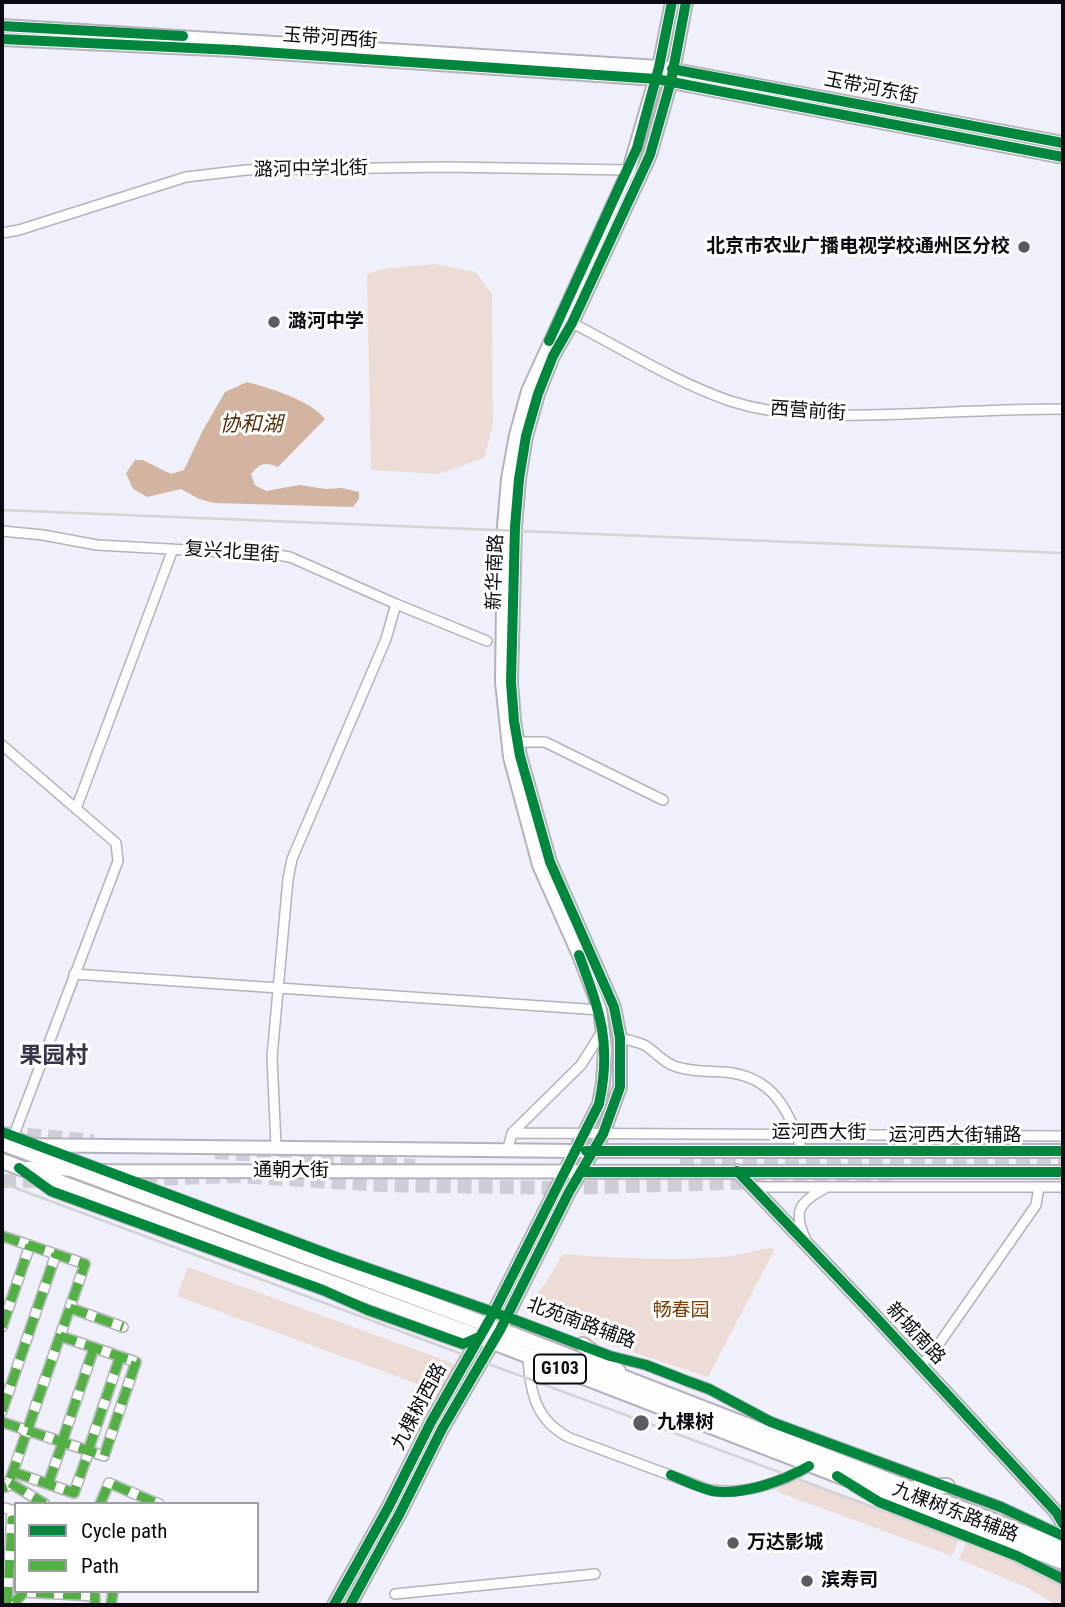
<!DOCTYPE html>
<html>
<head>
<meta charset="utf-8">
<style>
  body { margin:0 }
  #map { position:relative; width:1065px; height:1607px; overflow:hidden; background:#f0f0fa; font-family:"Roboto Condensed",sans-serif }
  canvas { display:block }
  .frame { position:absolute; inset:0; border:4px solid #0c0b13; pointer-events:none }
  .legend { position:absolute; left:14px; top:1502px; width:245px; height:91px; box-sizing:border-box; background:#fff; border:2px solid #9e9da1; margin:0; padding:9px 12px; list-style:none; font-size:21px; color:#0c0b13 }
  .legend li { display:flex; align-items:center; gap:14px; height:35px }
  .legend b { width:35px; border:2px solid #9e9da1 }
</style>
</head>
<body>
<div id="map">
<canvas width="1065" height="1607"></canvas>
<div class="frame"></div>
<ul class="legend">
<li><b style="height:9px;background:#00873e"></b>Cycle path</li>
<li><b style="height:9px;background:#54b044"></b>Path</li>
</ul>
</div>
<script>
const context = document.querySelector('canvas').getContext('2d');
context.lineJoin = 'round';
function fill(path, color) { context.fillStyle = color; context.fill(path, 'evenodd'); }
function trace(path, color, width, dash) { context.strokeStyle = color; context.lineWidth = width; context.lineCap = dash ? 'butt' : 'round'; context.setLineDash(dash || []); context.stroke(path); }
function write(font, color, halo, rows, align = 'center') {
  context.font = font + ' "Roboto Condensed","Noto Sans SC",sans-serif'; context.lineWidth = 6; context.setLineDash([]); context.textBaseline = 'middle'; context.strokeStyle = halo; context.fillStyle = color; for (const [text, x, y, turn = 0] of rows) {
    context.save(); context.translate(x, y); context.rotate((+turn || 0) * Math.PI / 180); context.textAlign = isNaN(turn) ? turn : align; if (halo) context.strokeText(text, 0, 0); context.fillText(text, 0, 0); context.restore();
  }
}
const green = new Path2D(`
  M433 264 476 272 492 294 493 426 484 458 439 474 371 470 367 274 383 269Z
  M771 1248 775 1249 708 1377 596 1340 540 1318 533 1296 545 1284 563 1254C616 1258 669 1261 722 1257 738 1256 754 1250 771 1248Z
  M188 1267 458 1365 442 1393 177 1296Z
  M794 1477 959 1539 952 1556 775 1491Z
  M967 1542 1007 1558 1063 1586V1605H1057L1028 1588 959 1559Z`);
const water = new Path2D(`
  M247 382C270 388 310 400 325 419L278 467C265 462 260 463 251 474L255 485 266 491 299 485 326 489 342 488 359 492V499L353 507 214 503 199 499 181 489 147 497 133 489 126 473 135 460H143L171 474 184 470 202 432 225 392Z`);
const highwayTunnel = new Path2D(`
  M6 1133 94 1141
  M215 1152 415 1166
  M680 1166 819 1161 1063 1159
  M122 1180 237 1176 382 1185 563 1188 892 1178
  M2 1181 102 1180`);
const minor = new Path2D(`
  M2 233 19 230 186 177 246 170 445 167 629 170
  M572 323C623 349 675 382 730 401 786 419 845 416 904 414 957 412 1010 409 1063 409
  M2 531 43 535 97 545 277 555 290 557 396 604 487 641
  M517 742H545L663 800
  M2 745 116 843 118 861 12 1140
  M76 809 173 549
  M74 974 600 1010
  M620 1038C628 1040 639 1042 646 1046 657 1053 663 1063 677 1067 693 1072 708 1071 724 1072 774 1076 788 1110 802 1150
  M2 1132 33 1143
  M512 1133 1063 1136
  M276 1146 272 1057 288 879 292 859 386 639 396 604
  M46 1148 98 1168
  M508 1148 512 1133 581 1065 603 1030
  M114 1174 333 1256 507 1317 610 1356 646 1365 687 1381 709 1389 771 1422 1001 1507 1063 1536
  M32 1177 51 1191 323 1290 368 1310 463 1344 479 1337
  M752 1187H1063
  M2 1236 85 1264 8 1486 2 1488
  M805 1238C793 1212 799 1202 824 1189
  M70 1308 123 1327
  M2 1327 30 1245
  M528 1357C530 1393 536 1421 570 1438L710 1490C744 1495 781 1483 809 1466
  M921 1365 934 1351 1036 1205 1039 1187
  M2 1411 56 1254
  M2 1422 104 1456 136 1362 60 1336
  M62 1442 94 1348
  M88 1451 120 1357
  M13 1472 74 1493 89 1451
  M10 1483 45 1504
  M48 1484 63 1442
  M853 1486C918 1527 996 1541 1063 1579
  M100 1504 109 1483 159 1504
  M5 1508 12 1510 7 1605
  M395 1594 595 1574
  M14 1603 24 1592 95 1596V1605
  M111 1605 113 1591`);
const major = new Path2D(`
  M2 26 659 67 1063 143
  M2 39 234 50 656 79 1063 157
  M14 1145 575 1151H1063
  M28 1168 106 1171 1063 1172
  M737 1171 872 1313 1056 1512 1063 1524
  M334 1605 388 1508 431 1422 494 1312 599 1104 603 1083 605 1049 600 1010 579 955 539 865 510 757 502 682 504 526 508 479 516 435 528 391 629 170 659 67 672 2
  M350 1605 400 1513 442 1429 500 1330 569 1192 603 1134 620 1087V1038L614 1007 550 862 520 756 514 721 511 682 515 527 519 479 526 436 538 394 553 356 572 323 650 155 671 81 686 2`);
const highway = new Path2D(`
  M2 1143 488 1325 1063 1548
  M2 1161 493 1342 1063 1562
  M583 1345 618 1371
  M917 1487 947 1486`);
const rail = new Path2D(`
  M2 510 1063 553
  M2 1183 959 1539 1006 1558 1063 1587`);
const quiet = new Path2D(`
  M2 1236 85 1264 8 1486 2 1488
  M70 1308 123 1327
  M2 1327 30 1245
  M2 1411 56 1254
  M2 1422 104 1456 136 1362 60 1336
  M62 1442 94 1348
  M88 1451 120 1357
  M13 1472 74 1493 89 1451
  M10 1483 45 1504
  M48 1484 63 1442
  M100 1504 109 1483 159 1504
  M14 1603 24 1592 95 1596V1605
  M7 1605 12 1520H16
  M111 1605 113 1591`);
const cycleway = new Path2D(`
  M2 26 183 36
  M2 39 234 50 656 79 1063 157
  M672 69 1063 143
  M549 341 637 148 659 67 672 2
  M2 1132 333 1256 507 1317 610 1356 646 1365 687 1381 709 1389 771 1422 1001 1507 1063 1536
  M586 1151H1063
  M19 1168 51 1191 323 1290 368 1310 463 1344 479 1337
  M737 1171 872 1313 1056 1512 1063 1524
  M581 1172H1063
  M671 1475C685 1481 699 1488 713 1491 743 1496 785 1480 809 1466
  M837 1476 879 1502 1017 1556 1063 1579
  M334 1605 388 1508 431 1422 494 1312 599 1104C612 1043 600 1012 579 955
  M350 1605 400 1513 442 1429 500 1330 569 1192 603 1134 620 1087V1038L614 1007 550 862 520 756 514 721 511 682 515 527 519 479 526 436 538 394 553 356 572 323 650 155 671 81 686 2`);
const markers = [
  [1024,247,7,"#5c5b64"],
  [274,322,7,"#5c5b64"],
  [641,1423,9,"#5c5b64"],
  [733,1543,7,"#5c5b64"],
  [807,1581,7,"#5c5b64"]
];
const shields = [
  [560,1369,52]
];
const shieldNames = [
  ["G103",560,1369]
];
const streetNames = [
  ["玉带河西街",330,39,4],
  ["玉带河东街",871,89,11],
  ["潞河中学北街",311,170,-1],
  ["西营前街",808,412,4],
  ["复兴北里街",232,553,4],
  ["新华南路",496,572,-88],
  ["运河西大街",819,1133],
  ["运河西大街辅路",955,1136],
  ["通朝大街",291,1171],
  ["北苑南路辅路",581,1324,20],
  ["新城南路",915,1334,47],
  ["九棵树西路",420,1407,-62],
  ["九棵树东路辅路",955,1513,21]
];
const poiNames = [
  ["北京市农业广播电视学校通州区分校",1010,247,"right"],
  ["潞河中学",288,322],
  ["九棵树",657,1423],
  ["万达影城",747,1543],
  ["滨寿司",821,1581]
];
const parkNames = [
  ["畅春园",681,1311]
];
const waterNames = [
  ["协和湖",251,426]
];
const quarterNames = [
  ["果园村",54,1057]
];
fill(green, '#eddcd5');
fill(water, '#d3b4a0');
trace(highwayTunnel, '#ceced7', 14, [14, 7]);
trace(minor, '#b4b2bc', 12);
trace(major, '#b4b2bc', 16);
trace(highway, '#b4b2bc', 18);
trace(minor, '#fdfdfe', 9);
trace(major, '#fdfdfe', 12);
trace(highway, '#fdfdfe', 14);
trace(rail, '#d3d3d6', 2.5);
trace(quiet, '#54b044', 9, [18, 9]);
trace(cycleway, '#00873e', 10);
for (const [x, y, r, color] of markers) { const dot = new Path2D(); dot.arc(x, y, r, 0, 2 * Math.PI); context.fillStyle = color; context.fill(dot); trace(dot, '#fff', 2.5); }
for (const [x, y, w] of shields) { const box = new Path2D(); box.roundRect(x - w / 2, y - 14.5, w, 29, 5); context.fillStyle = '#fff'; context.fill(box); trace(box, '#0c0b13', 2); }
write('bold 18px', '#0c0b13', null, shieldNames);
write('19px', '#0c0b13', '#fff', streetNames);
write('bold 19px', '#0c0b13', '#fff', poiNames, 'left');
write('19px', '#7c430c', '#fff', parkNames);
write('italic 21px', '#5b3008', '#fff', waterNames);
write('bold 23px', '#39364a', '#fff', quarterNames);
</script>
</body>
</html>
